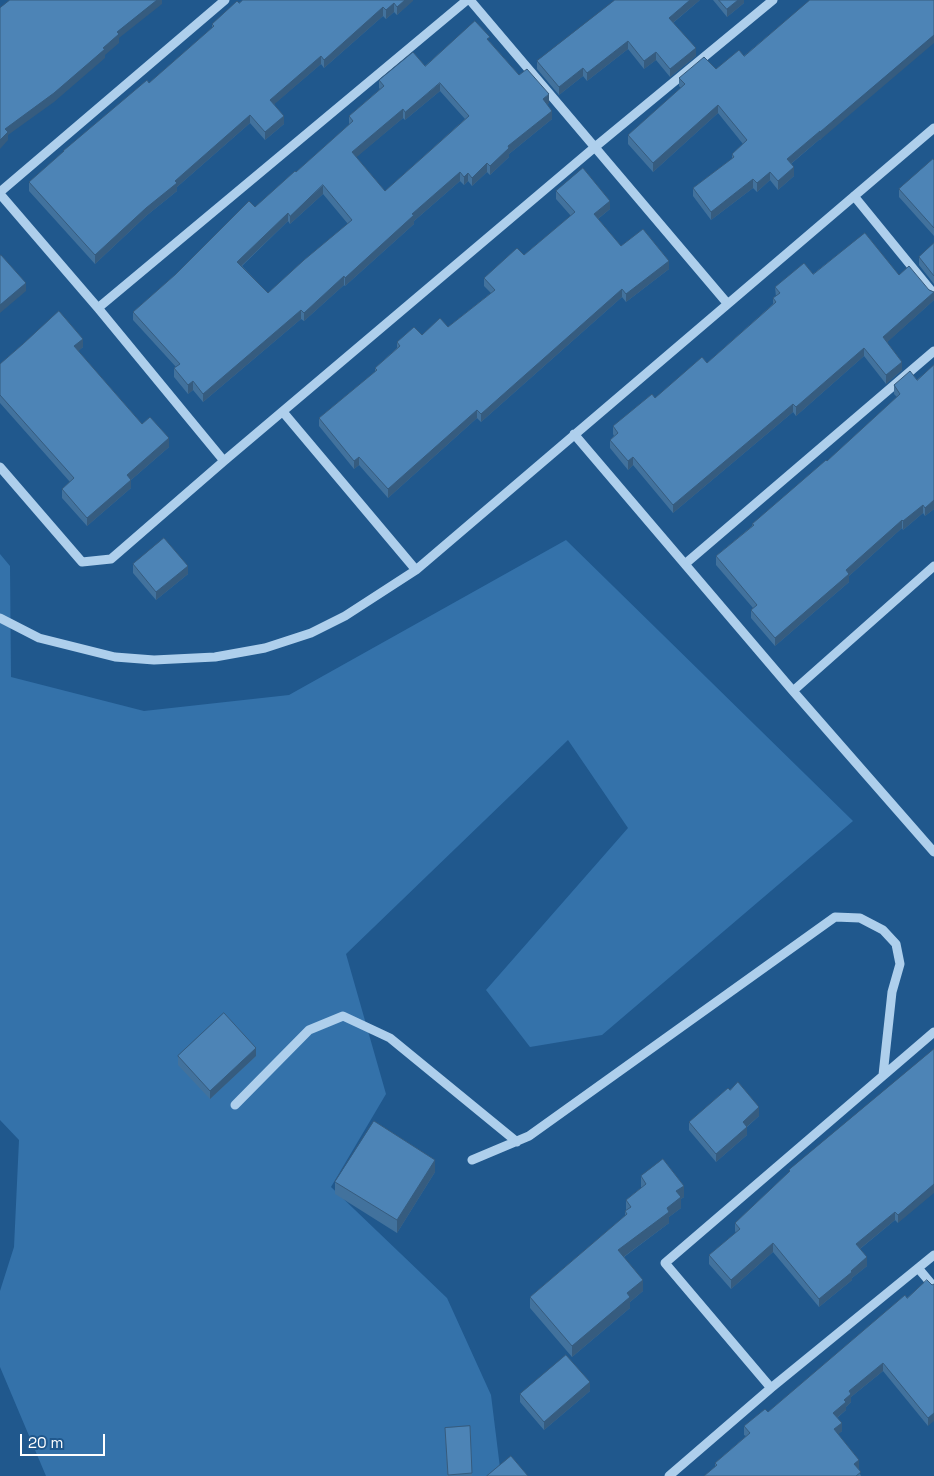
<!DOCTYPE html>
<html>
<head>
<meta charset="utf-8">
<style>
  body { margin:0 }
  #map { position:relative; width:934px; height:1476px; overflow:hidden; background:#20588d; font-family:"Space Grotesk",sans-serif }
  canvas { display:block }
  .scale { position:absolute; left:20px; top:1434px; width:85px; height:22px; box-sizing:border-box; border:2px solid #fff; border-top:0; padding-left:6px; font-size:15px; line-height:18px; white-space:nowrap; color:#fff; -webkit-text-stroke:4px #20588d; paint-order:stroke }
</style>
</head>
<body>
<div id="map">
<canvas width="934" height="1476"></canvas>
<div class="scale">20 m</div>
</div>
<script>
const context = document.querySelector('canvas').getContext('2d');
context.lineJoin = 'round';
function fill(path, color) { context.fillStyle = color; context.fill(path, 'evenodd'); }
function trace(path, color, width, dash) { context.strokeStyle = color; context.lineWidth = width; context.lineCap = dash ? 'butt' : 'round'; context.setLineDash(dash || []); context.stroke(path); }
const green = new Path2D(`
  M566 540 853 821 602 1035 530 1047 486 990 628 828 568 740 346 954 386 1094 331 1187 447 1298 491 1395 501 1476H46L0 1367V1291L14 1247 19 1140 0 1120V554L10 566 11 677 144 711 289 695Z`);
const minor = new Path2D(`
  M470 0 727 303
  M0 192 225 0
  M0 194 98 308 224 461
  M854 196 934 294
  M98 308 467 0
  M283 412 416 570
  M574 434 793 691 934 852
  M0 467 82 562 111 559 224 461 595 147 773 0
  M685 564 934 351
  M0 618 39 638 115 657 154 660 215 657 265 648 311 633 345 616 416 570 934 128
  M793 691 934 566
  M235 1105 309 1030 343 1016 390 1038 517 1142
  M472 1160 529 1136 835 917 860 918 883 930 896 944 900 964 892 992 883 1075
  M918 1268 934 1287
  M771 1388 665 1263 934 1032
  M669 1476 771 1388 934 1255`);
const wall = new Path2D(`
  M413 0 397 15 394 12 386 19 383 16 324 68 321 64 274 104 284 124 265 140 250 123 177 187V191L146 216 95 264 29 191V182L63 152V151L149 83 212 28V24L239 3Z
  M700 0 673 23 696 56 670 77 656 60 644 69 628 49 587 81 583 76 559 95 537 69V61Z
  M713 0H744V3L727 17Z
  M934 0 820 140V139L791 164 794 176 778 190 770 180 757 192 753 188 711 220 693 196V188L732 159V154L743 144 718 113 653 172 628 144V135L681 88 679 86V78L716 69 744 56Z
  M490 42 519 75 549 103 547 104 552 119 509 154V157L490 175 487 172 472 186 468 181 464 185 460 181 414 221V224L345 286 344 285 304 321 301 319 203 402 193 390 188 394 174 377V368L176 367 133 320V312L296 172 349 125V116L380 89 379 88V80L425 66ZM440 91 465 119 385 191 356 157 403 118 405 120ZM323 194 348 224 268 293 242 266 288 221 290 224Z
  M934 160V236L899 197V189Z
  M556 191 610 209 598 219 621 246 669 269 626 302 622 297 481 422 477 418 388 498 359 465 354 469 319 426V418L375 372V368L397 348V342L448 327 491 293 484 286V278L524 255 571 216 556 199Z
  M934 243V284L919 265V257Z
  M813 274 899 275 934 292V300L887 342 902 370 886 384 864 356 796 416 793 412 673 513 633 465 628 470 610 448V440L614 436 613 434V426L707 363 773 304V298L776 297 775 287Z
  M23 344 83 347 78 351 142 424 169 447 131 480V488L87 526 62 498V489L70 482 0 403V364Z
  M934 365V509L925 516 923 513 903 530 902 528 849 576V582L775 646 751 618V610L753 608 716 565V556L752 526V524L827 461 897 397 894 394V385L917 380Z
  M133 564 188 574 156 600 133 573Z
  M934 1049 898 1223 895 1220 860 1249 867 1266 852 1278V1280L819 1307 773 1252 731 1289 709 1264V1255L736 1233 735 1231V1223L789 1172V1170Z
  M178 1056H256L210 1099 178 1065Z
  M759 1116 747 1127V1135L716 1162 689 1130V1122Z
  M435 1172 397 1233 335 1194V1182Z
  M641 1176 684 1197 681 1199V1208L669 1217V1223L624 1257 643 1291 630 1302V1308L572 1357 530 1308V1297L625 1216V1211H626V1200L641 1188Z
  M932 1285 928 1426 883 1371 851 1397V1402L846 1407V1410L837 1418 842 1431 838 1434 859 1468 858 1469 861 1476 715 1467V1463L746 1436 744 1435V1426L768 1412 907 1298Z
  M590 1391 544 1430 520 1402V1394Z
  M470 1426 472 1476H447L445 1428Z`);
const shadedWall = new Path2D(`
  M157 0H162V4L119 38V43L105 55V58L54 102 8 135V140L0 149V140L5 129 103 48 117 32Z
  M405 0H413V1L397 15V7Z
  M690 0H700L669 26V18Z
  M738 0H744V3L727 17V9Z
  M394 3V12L386 19V10Z
  M383 7V16L324 68V60Z
  M934 35V43L820 140V132Z
  M628 41V49L587 81V73Z
  M696 48V56L670 77V69Z
  M656 52V60L644 69V61Z
  M321 56V64L270 108V100Z
  M583 68V76L559 95V87Z
  M440 83V91L405 120V112Z
  M549 94V103L543 107V99Z
  M718 105V113L653 172V163Z
  M403 109V118L352 161V152Z
  M552 111V119L509 154V157L490 175V166L508 146Z
  M250 115V123L177 187V191L146 216 95 264V255L175 181Z
  M284 116V124L265 140V132Z
  M820 131V139L787 167V159Z
  M487 163V172L472 186V178Z
  M794 167V176L778 190V181Z
  M460 172V181L414 221V224L345 286V278L412 214Z
  M770 172V180L757 192V183Z
  M468 173V181L464 185V177Z
  M753 179V188L711 220V212Z
  M323 185V194L290 224V216Z
  M610 201V209L594 222V214Z
  M288 213V221L237 270V262Z
  M669 261V269L626 302V294Z
  M344 276V285L304 321V313Z
  M26 283V291L0 313V305Z
  M622 289V297L481 422V414Z
  M934 292V300L883 346V337Z
  M301 310V319L203 402V394Z
  M83 339V347L74 355V346Z
  M864 348V356L796 416V407Z
  M902 362V370L886 384V375Z
  M193 381V390L188 394V385Z
  M793 404V412L673 513V505Z
  M477 410V418L388 498V489Z
  M169 438V447L131 480V488L87 526V518L127 475Z
  M359 457V465L354 469V461Z
  M633 457V465L628 470V461Z
  M934 500V509L925 516V508Z
  M923 505V513L903 530V521Z
  M902 520V528L849 576V582L775 646V638L846 570Z
  M188 566V574L156 600V592Z
  M256 1048V1056L210 1099V1091Z
  M759 1107V1116L743 1130V1122Z
  M747 1127V1135L716 1162V1154Z
  M435 1160V1172L397 1233V1220Z
  M934 1184V1193L898 1223V1215Z
  M684 1186V1197L681 1199V1208L669 1217V1223L618 1261V1250L667 1208 676 1191Z
  M895 1212V1220L856 1252V1244Z
  M773 1243V1252L731 1289V1280Z
  M867 1257V1266L852 1278V1280L819 1307V1299Z
  M643 1280V1291L630 1302V1308L572 1357V1346L627 1293Z
  M883 1363V1371L851 1397V1402L846 1407V1410L833 1421V1413L844 1400 849 1391Z
  M590 1382V1391L544 1430V1422Z
  M934 1413V1421L928 1426V1418Z
  M842 1423V1431L834 1438V1429Z
  M859 1460V1468L854 1472V1464Z`);
const building = new Path2D(`
  M10 0H157L117 32 119 34 103 48 105 49 54 93 5 129 8 132 0 140V8Z
  M243 0H405L397 7 394 3 386 10 383 7 324 60 321 56 270 100 284 116 265 132 250 115 175 181 177 183 146 208 95 255 29 182 64 151H63L147 80 149 83 214 26 212 24 237 1 239 3Z
  M615 0H690L669 18 696 48 670 69 656 52 644 61 628 41 587 73 583 68 559 87 537 61Z
  M719 0H738L727 9Z
  M810 0H934V35L820 132V131L787 159 794 167 778 181 770 172 757 183 753 179 711 212 693 188 734 157 732 154 747 140 718 105 653 163 628 135 685 84 679 78 704 57 716 69 739 50 744 56Z
  M475 21 490 37 487 39 519 75 527 69 549 94 543 99 552 111 508 146 509 148 490 166 487 163 472 178 468 173 464 177 460 172 412 214 414 215 345 278 344 276 304 313 301 310 203 394 193 381 188 385 174 368 180 364 133 312 176 274 249 201 255 207 295 171 296 172 353 121 349 116 384 86 379 80 413 52 425 66ZM440 83 469 116 385 191 352 152 403 109 405 112ZM323 185 352 220 304 260 268 293 237 262 288 213 290 216Z
  M933 159 934 160V228L899 189Z
  M583 168 610 201 594 214 621 246 643 229 669 261 626 294 622 289 481 414 477 410 388 489 359 457 354 461 319 418 377 370 375 368 400 346 397 342 414 327 422 335 440 318 448 327 495 290 484 278 517 248 524 255 575 212 556 191Z
  M865 233 899 275 909 266 929 290 934 292 883 337 902 362 886 375 864 348 796 407 793 404 673 505 633 457 628 461 610 440 618 433 613 426 652 394 655 398 702 357 707 363 776 302 773 298 780 293 775 287 804 263 813 274Z
  M934 243V276L919 257Z
  M1 255 26 283 0 305V256Z
  M59 311 83 339 74 346 142 424 150 417 169 438 127 475 131 480 87 518 62 489 74 478 0 395V364L23 344Z
  M934 365V500L925 508 923 505 903 521 902 520 846 570 849 574 775 638 751 610 757 605 716 556 754 525 752 524 826 460 827 461 900 394 894 385 910 371 917 380Z
  M164 538 188 566 156 592 133 564Z
  M224 1013 256 1048 210 1091 178 1056Z
  M934 1049V1184L898 1215 895 1212 856 1244 867 1257 851 1271 852 1272 819 1299 773 1243 731 1280 709 1255 740 1229 735 1223 790 1171 789 1170Z
  M738 1082 759 1107 743 1122 747 1127 716 1154 689 1122 728 1088 730 1090Z
  M374 1121 435 1160 397 1220 335 1182Z
  M663 1159 684 1186 676 1191 681 1197 667 1208 669 1212 618 1250 643 1280 627 1293 630 1297 572 1346 530 1297 627 1214 625 1211 631 1207 626 1200 646 1184 641 1176Z
  M927 1280 932 1285 934 1284V1413L928 1418 883 1363 849 1391 851 1394 844 1400 846 1402 833 1413 842 1423 834 1429 859 1460 854 1464 861 1472 856 1476H704L717 1465 715 1463 750 1433 744 1426 765 1409 768 1412 905 1295 907 1298Z
  M566 1355 590 1382 544 1422 520 1394Z
  M470 1426 472 1473 448 1475 445 1428Z
  M511 1456 528 1476H487Z`);
fill(green, '#3472aa');
trace(minor, '#aecfec', 9);
fill(wall, '#42729d');
fill(shadedWall, '#365c7f');
fill(building, '#4d84b6');
trace(building, '#365c7f', 1);
</script>
</body>
</html>
